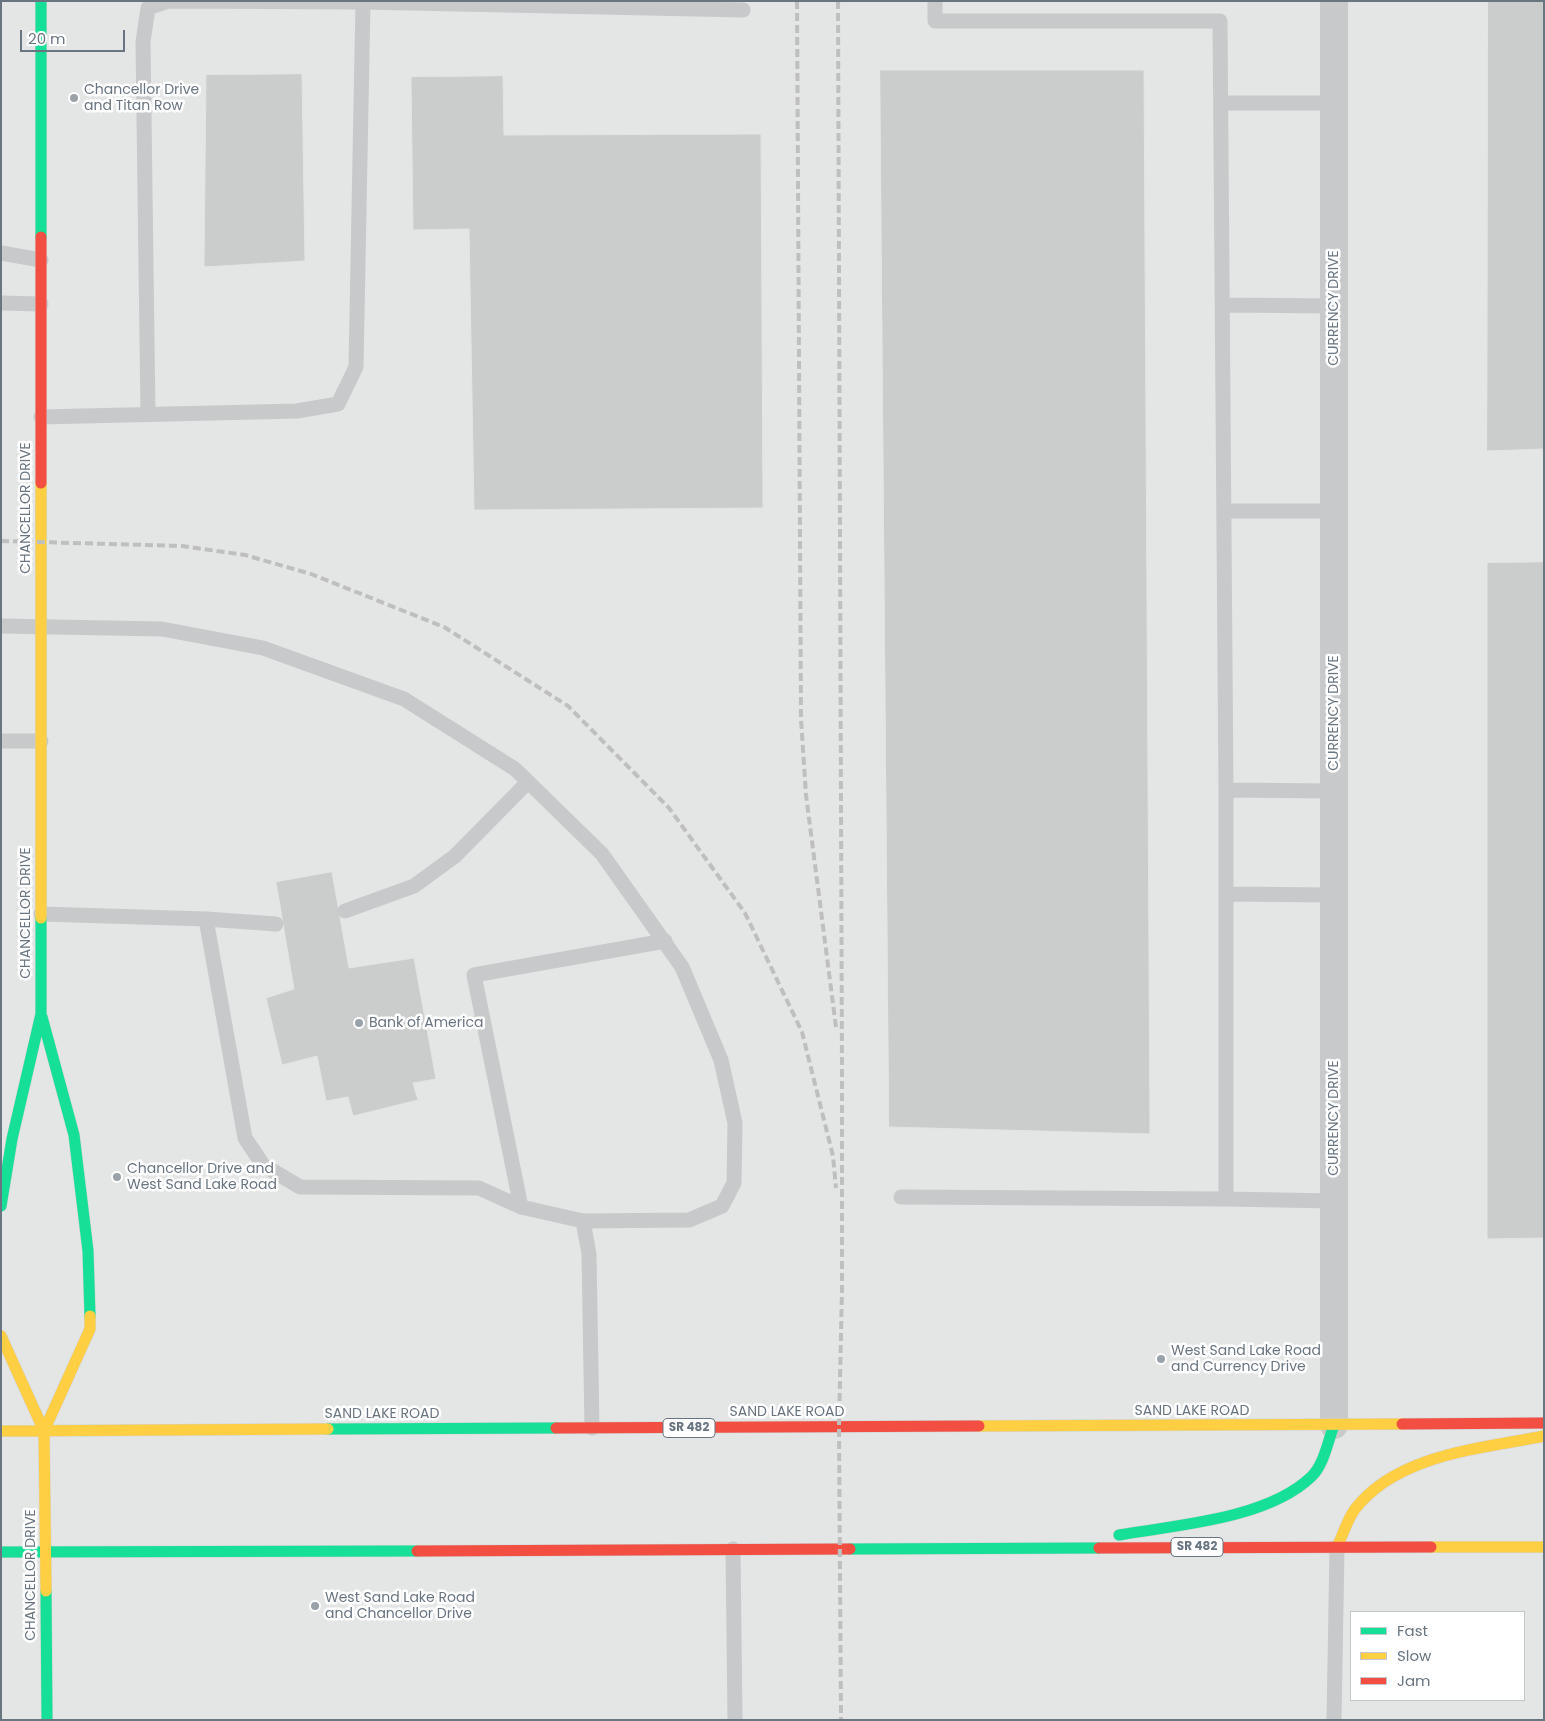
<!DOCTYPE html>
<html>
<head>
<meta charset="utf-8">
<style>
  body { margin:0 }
  #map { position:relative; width:1545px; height:1721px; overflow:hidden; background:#f5f5f4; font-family:Poppins,sans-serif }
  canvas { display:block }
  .frame { position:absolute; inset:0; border:2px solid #697580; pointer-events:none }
  .legend { position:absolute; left:1350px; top:1611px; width:175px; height:90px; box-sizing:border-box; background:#fff; border:1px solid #c3c8cc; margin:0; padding:6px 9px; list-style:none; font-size:15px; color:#697580 }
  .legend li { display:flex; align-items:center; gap:10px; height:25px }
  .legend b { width:25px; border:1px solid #c3c8cc }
  .scale { position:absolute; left:20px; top:30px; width:105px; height:22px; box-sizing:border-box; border:2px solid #697580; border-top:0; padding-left:6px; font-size:15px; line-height:18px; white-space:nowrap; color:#697580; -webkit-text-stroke:4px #fff; paint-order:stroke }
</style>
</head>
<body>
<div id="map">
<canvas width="1545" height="1721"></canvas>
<div class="frame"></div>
<ul class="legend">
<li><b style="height:6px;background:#16e098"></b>Fast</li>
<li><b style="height:6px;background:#ffcf43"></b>Slow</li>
<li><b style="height:6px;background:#f24e42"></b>Jam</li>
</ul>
<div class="scale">20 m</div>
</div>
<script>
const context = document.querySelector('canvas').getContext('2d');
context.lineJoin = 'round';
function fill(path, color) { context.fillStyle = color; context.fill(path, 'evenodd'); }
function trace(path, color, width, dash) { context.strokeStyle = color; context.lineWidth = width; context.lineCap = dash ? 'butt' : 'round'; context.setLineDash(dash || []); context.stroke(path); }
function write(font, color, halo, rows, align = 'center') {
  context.font = font + ' Poppins,sans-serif'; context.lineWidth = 5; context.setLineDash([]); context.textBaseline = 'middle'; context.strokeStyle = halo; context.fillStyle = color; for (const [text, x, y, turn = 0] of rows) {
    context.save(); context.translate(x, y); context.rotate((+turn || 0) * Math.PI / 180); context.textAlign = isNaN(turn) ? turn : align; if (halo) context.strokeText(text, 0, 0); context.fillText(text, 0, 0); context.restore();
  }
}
const built = new Path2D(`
  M1 1H1544V1720H1ZM1351 1612H1524V1700H1351Z`);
const building = new Path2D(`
  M1488 1H1544V449L1487 451Z
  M880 70H1144L1150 1134 889 1127Z
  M302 74 305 261 204 267 206 75Z
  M503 76 504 135 761 134 763 508 474 510 469 229 413 230 411 77Z
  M1544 562V1238L1487 1239V563Z
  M332 872 349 968 414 958 436 1079 413 1083 418 1100 353 1116 348 1097 326 1101 317 1056 282 1065 266 998 294 989 276 882Z`);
const lane = new Path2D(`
  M1221 103H1334
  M1 253 41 260
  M1 303 41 304
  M1223 305 1334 306
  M148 414 143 42 148 8 169 1 363 2 743 10
  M41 417 297 411 338 404 356 367 363 1
  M1225 511H1334
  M1 626 162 629 263 648 404 699 515 769 602 854 682 967 721 1060 735 1123 734 1183 722 1206 689 1220 583 1221 521 1207 479 1188 300 1187 263 1165 245 1138 206 919 41 914
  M1 741H41
  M1226 790 1334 791
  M1226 894 1334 895
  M345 911 414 886 455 856 528 782
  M206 919 276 924
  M901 1197 1226 1199V790L1220 21H935V1
  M1226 1199 1334 1201
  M521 1207 474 975 665 941
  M583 1221 589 1254 592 1428
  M733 1549 735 1720
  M1334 1720 1337 1547`);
const street = new Path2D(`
  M1334 1V1425`);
const fast = new Path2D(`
  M41 1V237
  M42 1017 74 1135 88 1251 90 1316
  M1 1206 12 1139 41 1014V918
  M328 1429 556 1428
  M1119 1535C1177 1525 1267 1519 1311 1477 1324 1465 1328 1441 1334 1425
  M850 1549 1099 1548
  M1 1552 417 1551
  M46 1591 47 1720`);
const slow = new Path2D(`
  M41 483V918
  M1 1336 44 1431 46 1591
  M979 1426 1402 1424
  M1 1431 328 1429
  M44 1431 90 1329V1316
  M1337 1547C1343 1535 1347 1520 1355 1509 1398 1454 1480 1449 1544 1436
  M1431 1547H1544`);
const jam = new Path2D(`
  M41 237V483
  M1402 1424 1544 1423
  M556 1428 979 1426
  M1099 1548 1431 1547
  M417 1551 850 1549`);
const rail = new Path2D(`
  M797 1 801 719 806 795 836 1027
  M838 1 842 1072V1288L839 1427 841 1720
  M1 541 182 546 245 555 311 574 444 627 568 706 669 808 745 913 802 1032 833 1156 836 1188`);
const markers = [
  [74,98,5,"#9aa2a9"],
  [359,1023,5,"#9aa2a9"],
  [117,1177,5,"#9aa2a9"],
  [1161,1359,5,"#9aa2a9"],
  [315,1606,5,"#9aa2a9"]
];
const shields = [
  [689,1428,52],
  [1197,1547,52]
];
const shieldNames = [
  ["SR 482",689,1428],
  ["SR 482",1197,1547]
];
const poiNames = [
  ["Chancellor Drive",84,90],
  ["and Titan Row",84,106],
  ["Bank of America",369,1023],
  ["Chancellor Drive and",127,1169],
  ["West Sand Lake Road",127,1185],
  ["West Sand Lake Road",1171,1351],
  ["and Currency Drive",1171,1367],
  ["West Sand Lake Road",325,1598],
  ["and Chancellor Drive",325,1614]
];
const streetNames = [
  ["CURRENCY DRIVE",1334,308,-90],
  ["CHANCELLOR DRIVE",26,508,-90],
  ["CURRENCY DRIVE",1334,713,-90],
  ["CHANCELLOR DRIVE",26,913,-90],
  ["CURRENCY DRIVE",1334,1118,-90],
  ["SAND LAKE ROAD",1192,1411],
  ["SAND LAKE ROAD",787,1412],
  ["SAND LAKE ROAD",382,1414],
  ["CHANCELLOR DRIVE",31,1575,-90]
];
fill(built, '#e4e5e5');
fill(building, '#cbcccc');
trace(building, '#e4e4e4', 1);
trace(fast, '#d1d2d2', 12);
trace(slow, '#d1d2d2', 12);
trace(jam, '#d1d2d2', 12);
trace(lane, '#c8c9ca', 15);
trace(street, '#c8c9ca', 28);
trace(fast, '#16e098', 11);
trace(slow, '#ffcf43', 11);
trace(jam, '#f24e42', 11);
trace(rail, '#bfbfc0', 4, [8, 4]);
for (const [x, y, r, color] of markers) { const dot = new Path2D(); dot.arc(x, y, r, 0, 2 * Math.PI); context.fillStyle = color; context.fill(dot); trace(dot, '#fff', 2); }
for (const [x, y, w] of shields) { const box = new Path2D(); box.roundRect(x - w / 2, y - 9.5, w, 19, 4); context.fillStyle = '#fff'; context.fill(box); trace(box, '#697580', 1); }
write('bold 12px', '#697580', null, shieldNames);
write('14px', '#697580', '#fff', poiNames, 'left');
write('14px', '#697580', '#fff', streetNames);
</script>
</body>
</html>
